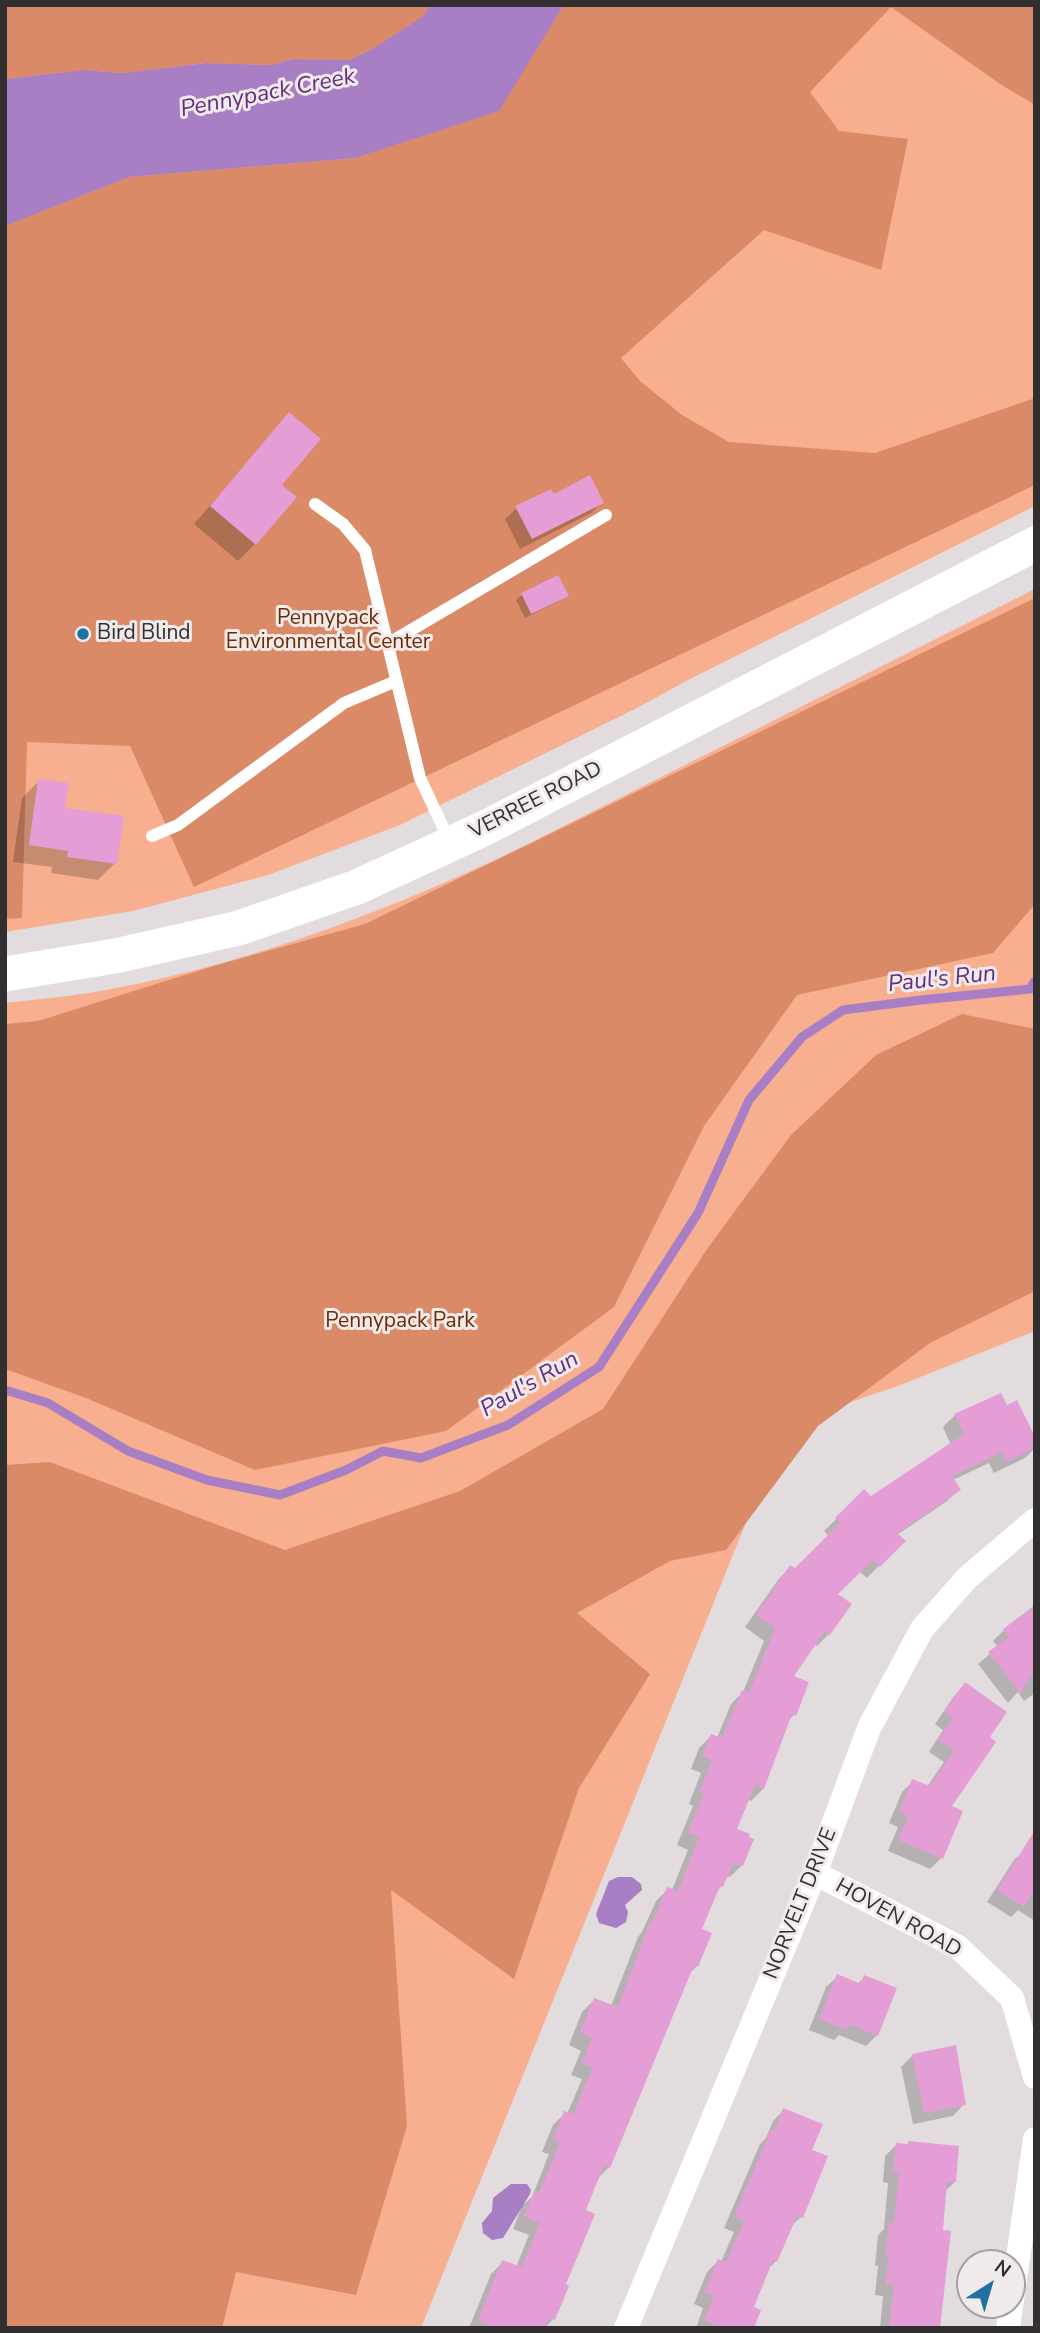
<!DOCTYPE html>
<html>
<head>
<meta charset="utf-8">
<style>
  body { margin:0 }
  #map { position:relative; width:1040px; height:2333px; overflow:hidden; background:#e3dcde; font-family:"Nunito Sans",sans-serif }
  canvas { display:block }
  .frame { position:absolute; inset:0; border:7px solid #322f30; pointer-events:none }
  .north { position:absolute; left:956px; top:2249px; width:70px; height:70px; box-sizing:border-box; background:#f0eaeb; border:2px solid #a49fa0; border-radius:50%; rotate:37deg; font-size:19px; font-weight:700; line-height:28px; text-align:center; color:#322f30 }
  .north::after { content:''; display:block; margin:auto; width:24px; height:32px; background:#2070a2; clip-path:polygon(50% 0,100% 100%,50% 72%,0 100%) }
</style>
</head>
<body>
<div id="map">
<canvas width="1040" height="2333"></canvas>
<div class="frame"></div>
<div class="north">N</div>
</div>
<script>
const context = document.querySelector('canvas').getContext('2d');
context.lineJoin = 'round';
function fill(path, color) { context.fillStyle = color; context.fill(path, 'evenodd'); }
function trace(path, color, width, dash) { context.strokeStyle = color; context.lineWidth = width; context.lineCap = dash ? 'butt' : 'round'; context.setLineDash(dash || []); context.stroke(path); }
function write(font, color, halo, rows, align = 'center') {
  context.font = font + ' "Nunito Sans",sans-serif'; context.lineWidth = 6; context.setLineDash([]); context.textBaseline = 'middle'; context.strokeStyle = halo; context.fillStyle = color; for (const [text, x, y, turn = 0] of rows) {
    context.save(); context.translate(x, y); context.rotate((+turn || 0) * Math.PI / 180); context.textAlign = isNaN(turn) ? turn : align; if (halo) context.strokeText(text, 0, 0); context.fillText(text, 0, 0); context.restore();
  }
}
const green = new Path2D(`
  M5 5H1035V506L688 680 635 709 400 825 268 875 133 911 5 932Z
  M1035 589V1331L898 1386 791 1422 745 1525 421 2328H5V1003C40 999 76 996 111 989 255 962 393 909 524 846Z`);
const forest = new Path2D(`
  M5 5H430L423 16 374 48 349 60 294 59 271 65 206 63 124 73 84 70 5 79Z
  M564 5H1035V105L1000 84 891 7 810 92 839 131 908 139 881 270 764 230 621 358 640 381 682 415 729 442 875 453 1035 398V485L194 887 130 746 27 742 22 918 5 919V226L128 177 356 158 498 111Z
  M1035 598V904L993 953 797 995 704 1126 614 1307 446 1431 255 1470 86 1398 5 1369V1024L38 1021 217 965 365 924Z
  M962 1014 1035 1029V1291L930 1343 818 1426 726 1550 670 1561 577 1613 650 1674 579 1788 514 1979 391 1890 407 2126 356 2295 236 2272 222 2328H5V1465L50 1462 285 1550 460 1491 603 1409 707 1249 791 1135 876 1055Z`);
const water = new Path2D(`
  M430 5H564L499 111 356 158 129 177 5 226V79L84 70 124 73 206 63 271 65 294 59 349 60 374 48 423 16Z
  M632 1877 641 1884 642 1890 625 1905 628 1912 626 1922 616 1928 599 1923 596 1914 609 1881 618 1877Z
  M511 2184H527L531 2190 530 2194 503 2238 492 2240 483 2233 482 2223 492 2211 493 2198Z`);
const shadow = new Path2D(`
  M289 415 280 485 255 544 238 561 194 524Z
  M553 496 602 502 591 513 520 549 505 519 517 508Z
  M557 577 566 595 561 600 525 618 516 600 522 595Z
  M39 781 115 863 98 880 51 873 52 867 13 862 22 798Z
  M1006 1407 1035 1441V1448L1025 1458 994 1473 989 1463 953 1480 959 1489 947 1501 897 1535 903 1541 867 1578 859 1571 835 1595 829 1634 817 1646 814 1644 791 1677 794 1715 787 1722 763 1789 751 1801 747 1799 735 1830 742 1865 730 1877 726 1876 722 1886 715 1893 700 1930 697 1966 688 1975 609 2167 597 2179 584 2211 553 2319 545 2328H469L491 2274 503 2262 516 2267 529 2235 513 2229 522 2206 532 2197 549 2154 542 2152 553 2125 565 2113 567 2114 582 2079 571 2075 581 2051 569 2045 582 2012 594 2000 611 2006 638 1937 642 1932 656 1901 668 1889 672 1890 688 1850 677 1845 693 1806 689 1804 701 1773 691 1769 699 1748 711 1736 717 1738 731 1704 743 1692 764 1641 745 1627 778 1580 790 1567 795 1571 829 1536 824 1531 864 1492 871 1499 951 1445 943 1427 955 1415Z
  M1035 1613V1693L1024 1701 1018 1692 1008 1703 978 1664 998 1647 993 1641 1004 1630Z
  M965 1685 987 1738 950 1807 941 1858 930 1869 888 1851 898 1827 889 1823 902 1792 913 1781 927 1787 944 1762 929 1752 943 1730 935 1724 954 1696Z
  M1025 1849 1035 1851V1921L1018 1910 1011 1917 987 1902 1014 1860Z
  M838 1976 857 1984 865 1977 877 2035 866 2046 839 2035 834 2040 809 2030 826 1987Z
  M912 2056 964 2104 953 2116 913 2124 901 2067Z
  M784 2110 810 2151 801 2217 789 2228 776 2261 767 2270 751 2308 752 2328H696L703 2308 694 2304 707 2272 718 2261 721 2262 734 2232 724 2228 760 2144 766 2138 773 2121Z
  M896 2145 955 2182 944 2192 938 2328H880L883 2296 875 2295 878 2266H875L878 2235 884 2229 888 2183 883 2182 885 2156Z`);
const stream = new Path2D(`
  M5 1390 48 1403 128 1451 207 1480 280 1495 346 1470 383 1451 421 1458 508 1425 599 1367 698 1213 749 1100 802 1037 843 1010 921 1000 1030 989 1035 981`);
const building = new Path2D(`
  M289 412 321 439 282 485 297 497 256 545 210 506Z
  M590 475 604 503 532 539 515 506 551 489 554 494Z
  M558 575 569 596 531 614 521 593Z
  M38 779 69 783 65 808 124 816 117 864 67 857 68 851 29 845Z
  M1001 1393 1007 1405 1017 1400 1035 1437V1448L1006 1462 1002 1452 952 1476 961 1490 897 1533 906 1541 880 1567 873 1560 838 1594 852 1604 830 1635 825 1631 794 1676 809 1682 796 1716 792 1714 764 1789 755 1785 737 1829 750 1834 749 1837 754 1839 743 1866 733 1864 723 1887 720 1886 702 1929 712 1933 698 1967 694 1965 610 2168 604 2165 586 2210 595 2214 566 2284 569 2286 555 2320 549 2318 545 2328H496L478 2320 502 2260 522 2267 540 2223 524 2216 534 2192 539 2194 560 2142 553 2139 564 2111 573 2114 593 2067 582 2063 592 2038 580 2032 594 1998 618 2007 650 1922 652 1923 667 1887 678 1891 699 1837 688 1833 704 1793 700 1791 712 1760 702 1756 711 1734 722 1738 742 1690 749 1693 775 1628 756 1615 790 1565 795 1568 840 1523 835 1518 864 1489 871 1496 964 1434 954 1414Z
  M1035 1605V1671L1020 1693 988 1652 1009 1637 1003 1629Z
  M965 1682 1007 1712 990 1737 996 1742 952 1806 963 1811 943 1859 898 1840 908 1816 899 1812 912 1779 930 1786 954 1750 938 1740 953 1718 944 1712Z
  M1035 1830V1890L1024 1907 997 1890Z
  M837 1974 861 1984 864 1975 897 1988 878 2036 849 2024 846 2030 819 2019Z
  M956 2045 966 2105 924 2113 912 2054Z
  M783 2108 823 2124 812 2150 828 2156 803 2218 797 2216 777 2262 773 2260 754 2307 761 2310 754 2328H722L704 2320 714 2296 704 2293 718 2259 726 2262 744 2221 734 2216 771 2130 774 2131Z
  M908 2141 959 2146 956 2182H947L943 2230 951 2231 940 2328H889L894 2285 886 2284 888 2255H885L889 2222 894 2223 899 2172H893L896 2143 908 2144Z`);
const service = new Path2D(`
  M315 504 343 524 365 550 420 778 450 842
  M389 643 606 515
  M152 836 178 825 344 703 396 681`);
const minor = new Path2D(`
  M815 1873 958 1947 1012 1998 1035 2077
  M1012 2300 1035 2139
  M626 2328 815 1873 869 1728 922 1629 967 1578 1035 1520
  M1008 2328 1011 2305`);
const secondary = new Path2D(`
  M5 974 115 956 239 928 357 887 483 829 1035 544`);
const markers = [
  [83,634,7,"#2070a2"]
];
const parkNames = [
  ["Pennypack",328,619],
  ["Environmental Center",328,643],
  ["Pennypack Park",400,1322]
];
const poiNames = [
  ["Bird Blind",97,634]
];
const streetNames = [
  ["VERREE ROAD",536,801,-27],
  ["NORVELT DRIVE",801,1904,-68],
  ["HOVEN ROAD",898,1919,29]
];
const waterNames = [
  ["Pennypack Creek",268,94,-11],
  ["Paul's Run",942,980,-6],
  ["Paul's Run",530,1385,-30]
];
fill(green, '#f8af8f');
fill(forest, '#da8a66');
fill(water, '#a87ec4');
fill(shadow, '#0003');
trace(stream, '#a87ec4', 9);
fill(building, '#e49dd5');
trace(service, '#fff', 12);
trace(minor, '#fff', 24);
trace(secondary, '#fff', 35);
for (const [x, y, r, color] of markers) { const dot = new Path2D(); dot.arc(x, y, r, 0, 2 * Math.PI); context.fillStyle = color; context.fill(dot); trace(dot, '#f0eaeb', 2.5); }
write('21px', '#712900', '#f0eaeb', parkNames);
write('21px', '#322f30', '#f0eaeb', poiNames, 'left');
write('21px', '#322f30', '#f0eaeb', streetNames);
write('italic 23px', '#632e81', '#f0eaeb', waterNames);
</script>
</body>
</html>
